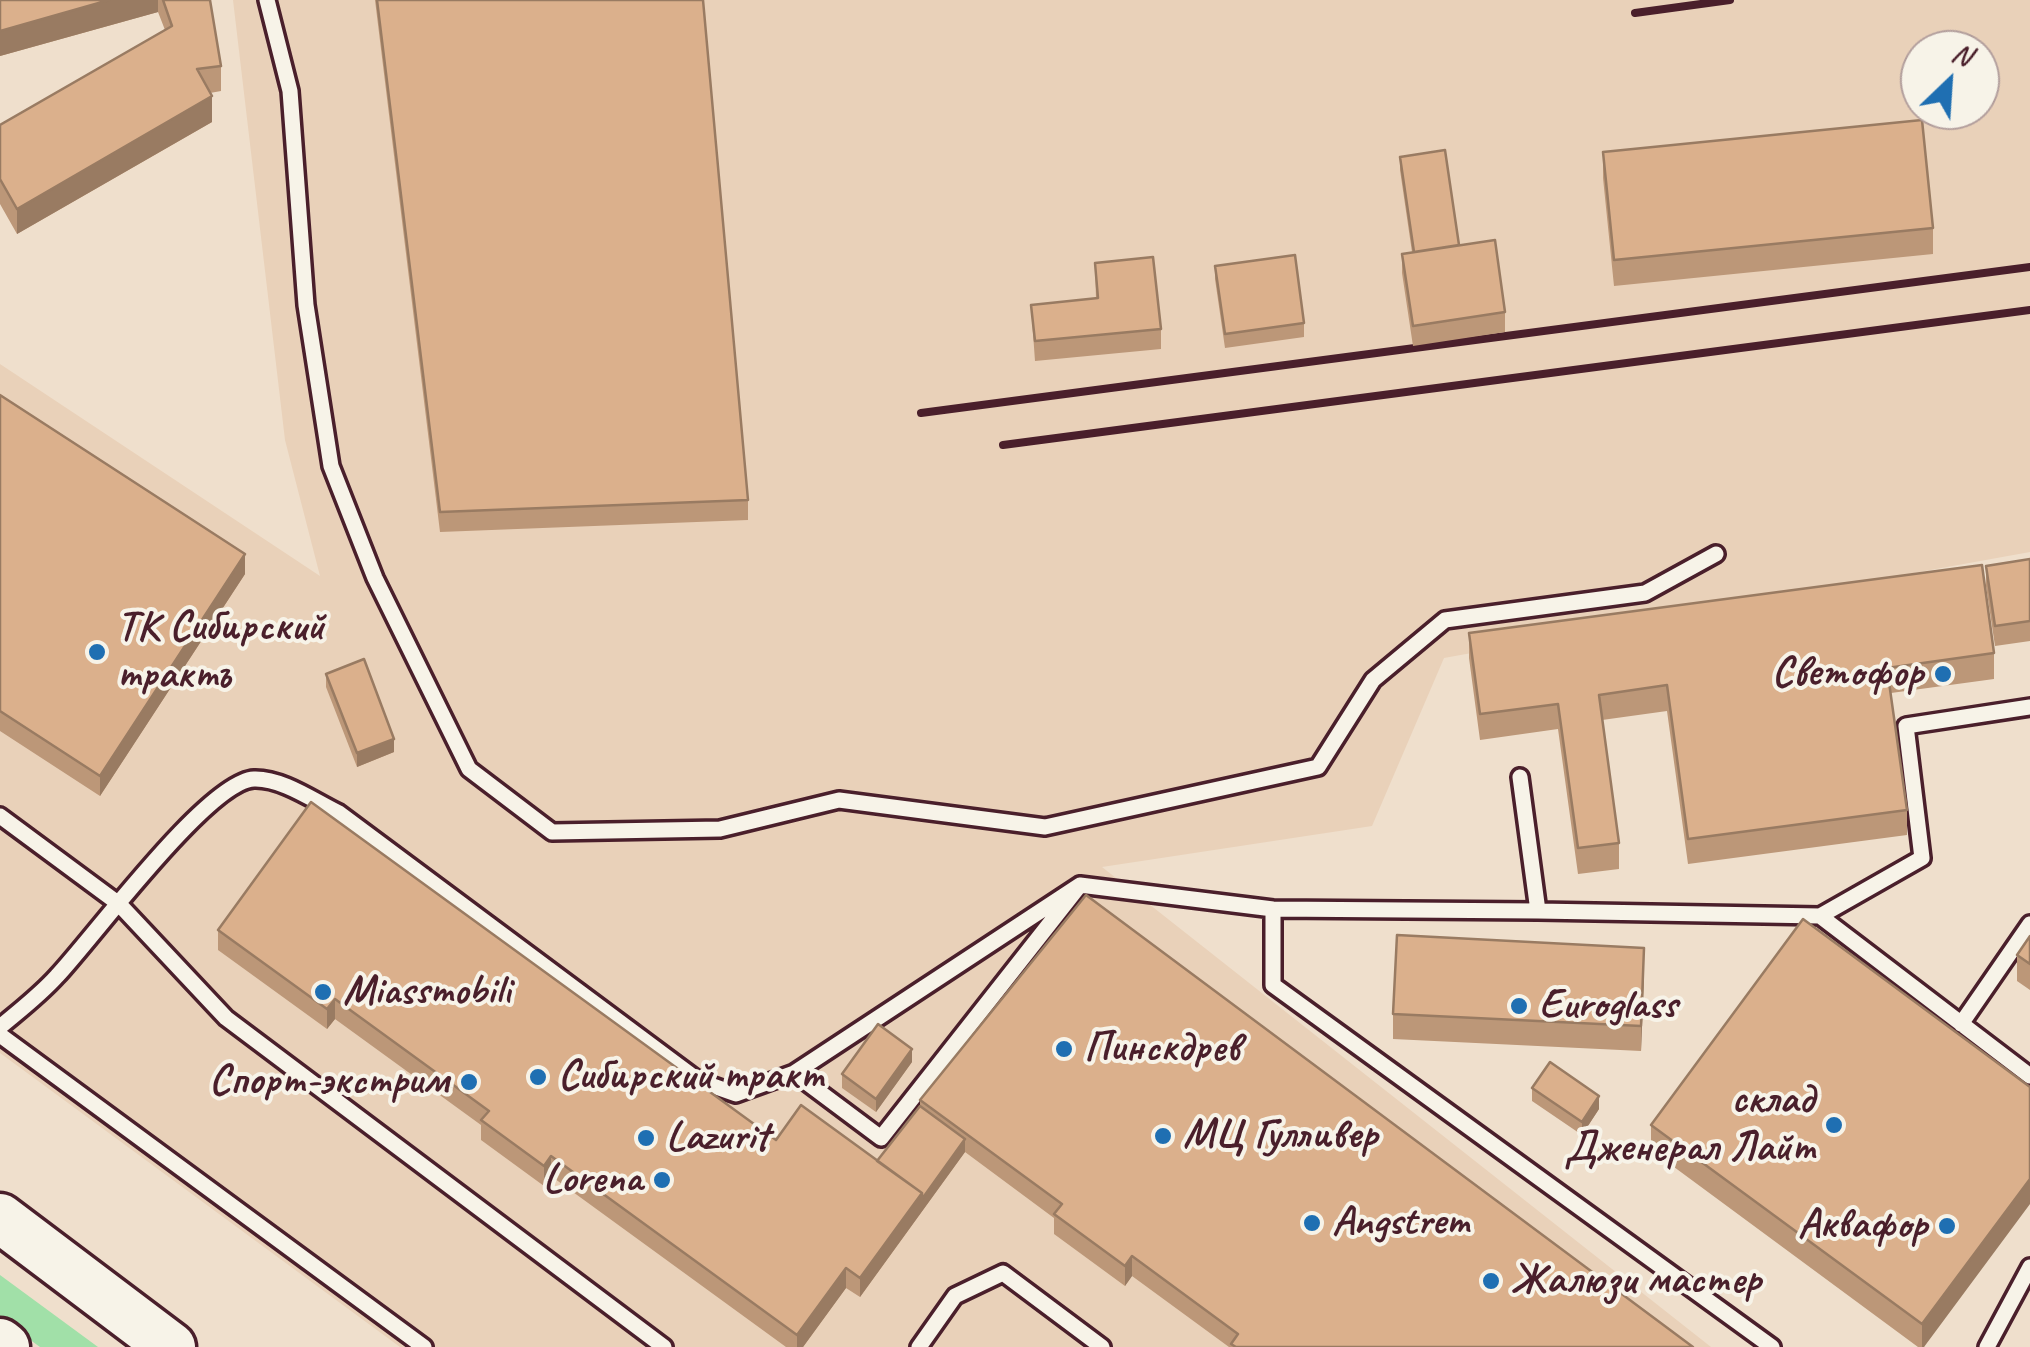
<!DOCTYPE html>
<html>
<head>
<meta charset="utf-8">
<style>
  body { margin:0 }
  #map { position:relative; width:2030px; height:1347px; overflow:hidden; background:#efdfcc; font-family:Caveat,sans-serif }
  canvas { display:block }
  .north { position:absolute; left:1900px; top:30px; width:100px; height:100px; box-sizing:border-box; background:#f7f3e8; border:2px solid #b29e9c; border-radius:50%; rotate:25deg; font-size:28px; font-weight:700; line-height:40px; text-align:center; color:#4a1f2b }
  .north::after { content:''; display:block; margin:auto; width:35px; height:45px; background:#1f6fb2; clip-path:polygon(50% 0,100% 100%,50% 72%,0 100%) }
</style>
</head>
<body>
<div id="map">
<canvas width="2030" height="1347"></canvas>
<div class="north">N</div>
</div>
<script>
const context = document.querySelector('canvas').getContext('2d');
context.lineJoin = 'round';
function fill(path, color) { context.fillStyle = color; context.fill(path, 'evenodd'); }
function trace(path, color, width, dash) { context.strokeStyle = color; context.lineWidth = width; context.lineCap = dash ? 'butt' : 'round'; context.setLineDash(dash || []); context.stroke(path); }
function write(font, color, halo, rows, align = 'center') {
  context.font = font + ' Caveat,sans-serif'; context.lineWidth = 8; context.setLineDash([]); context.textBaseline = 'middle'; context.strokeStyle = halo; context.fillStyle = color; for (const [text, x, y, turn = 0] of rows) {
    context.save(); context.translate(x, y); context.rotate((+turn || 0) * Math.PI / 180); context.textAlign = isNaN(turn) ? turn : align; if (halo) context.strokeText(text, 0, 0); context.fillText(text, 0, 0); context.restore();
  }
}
const built = new Path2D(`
  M233 0H2030V552L1444 658 1372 826 1102 867 1711 1347H400L0 1053V364L320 576 285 440ZM1920 50H1980V110H1920Z`);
const green = new Path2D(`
  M0 1275 98 1347H40L0 1318Z`);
const service = new Path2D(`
  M267 0 290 91 306 305 331 466 375 578 469 769 552 832 720 829 839 800 1045 827 1318 767 1373 680 1445 620 1645 593 1716 554
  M0 816 119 904 226 1018 664 1347
  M1080 885 881 1138 794 1073 1080 885 1273 909 1538 911 1520 777
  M1273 909V985L1772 1347
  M1538 911 1820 916 2030 1076
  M1820 916 1922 858 1906 726 2030 707
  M1961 1024 2030 924
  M0 1027C19 1011 40 995 57 976 93 938 208 781 254 779 282 778 314 801 339 813L699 1081 736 1094 794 1073
  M0 1035 424 1347
  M919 1347 955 1296 1003 1273 1102 1347
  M1987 1347 2030 1267`);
const primary = new Path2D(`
  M0 1218 171 1347
  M0 1343 5 1347`);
const rail = new Path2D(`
  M1635 13 1730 0
  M921 413 2030 267
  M1003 445 2030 310`);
const wall = new Path2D(`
  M0 0H210L221 66V91L210 93 212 122 17 234 0 204V125L165 30 158 12 0 56Z
  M375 0H703L748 500V520L440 532Z
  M1603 152 1933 228V254L1614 286 1603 178Z
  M1400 157 1505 312V332L1413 346 1402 273V254L1412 252 1400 170Z
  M1095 263 1161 329V349L1035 361 1031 305 1096 299Z
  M1215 266 1304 323V337L1225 348 1215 279Z
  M0 395 245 574 100 796 0 731Z
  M2030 559V641L1995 646 1986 586V566Z
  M1469 633 1994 653V679L1891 693 1907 810V835L1688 864 1667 711 1602 720 1619 843V869L1578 874 1558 729 1480 740 1469 658Z
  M326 674 394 752 357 767 326 687Z
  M218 930 776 1140 877 1161 920 1106V1100L1693 1347H1229L1132 1276 1125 1286 1054 1234V1218L965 1152 860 1297 846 1288 803 1347H786L551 1176 544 1186 481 1140V1125L335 1019 327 1029 218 950Z
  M2030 936V990L2017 981V955Z
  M1644 974 1641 1051 1393 1039V1014Z
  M912 1062 876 1112 842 1088V1074Z
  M2030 1087 1924 1347H1918L1651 1150V1125Z
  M1532 1088 1599 1109 1582 1135 1532 1101Z`);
const shadedWall = new Path2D(`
  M109 0H158V12L0 56V31Z
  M212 96V122L17 234V209Z
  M245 554V574L100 796V776Z
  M394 739V752L357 767V753Z
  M1644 948V974L1641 1051V1026Z
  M335 999V1019L327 1029V1009Z
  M912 1049V1062L876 1112V1099Z
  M1599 1096V1109L1582 1135V1122Z
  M965 1139V1152L860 1297V1278L922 1193Z
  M551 1156V1176L544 1186V1166Z
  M2030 1179V1204L1924 1347H1922V1324Z
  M1132 1256V1276L1125 1286V1266Z
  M846 1268V1288L803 1347H797V1335Z`);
const building = new Path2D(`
  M0 0H109L0 31Z
  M163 0H210L221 66 197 69 212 96 17 209 0 179V125L172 26Z
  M377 0H703L748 500 440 512Z
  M1922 120 1933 228 1614 260 1603 152Z
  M1445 150 1459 245 1414 252 1400 157Z
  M1495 240 1505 312 1413 326 1402 254Z
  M1295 255 1304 323 1225 334 1215 266Z
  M1153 257 1161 329 1035 341 1031 305 1098 298 1095 263Z
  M0 395 245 554 100 776 0 711Z
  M2030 559V621L1995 626 1986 566Z
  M1982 565 1994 653 1887 668 1907 810 1688 839 1667 685 1599 695 1619 843 1578 848 1558 704 1480 714 1469 633Z
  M364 659 394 739 357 753 326 674Z
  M311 802 776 1140 801 1105 922 1193 860 1278 846 1268 797 1335 551 1156 544 1166 481 1120 489 1111 335 999 327 1009 218 930Z
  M1086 895 1693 1347H1236L1231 1344 1238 1334 1132 1256 1125 1266 1054 1214 1062 1204 920 1100Z
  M1803 919 2030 1087V1179L1922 1324 1651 1125Z
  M1397 935 1644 948 1641 1026 1393 1014Z
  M2030 936V964L2017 955Z
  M878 1024 912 1049 876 1099 842 1074Z
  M1550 1062 1599 1096 1582 1122 1532 1088Z
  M920 1106 965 1139 922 1199V1193L877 1161Z`);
const markers = [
  [97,652,10,"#1f6fb2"],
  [1943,674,10,"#1f6fb2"],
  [323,992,10,"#1f6fb2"],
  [1519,1006,10,"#1f6fb2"],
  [1064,1049,10,"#1f6fb2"],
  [538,1077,10,"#1f6fb2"],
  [469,1082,10,"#1f6fb2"],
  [1834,1125,10,"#1f6fb2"],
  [1163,1136,10,"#1f6fb2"],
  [646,1138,10,"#1f6fb2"],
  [662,1180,10,"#1f6fb2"],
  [1312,1223,10,"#1f6fb2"],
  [1947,1226,10,"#1f6fb2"],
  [1491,1281,10,"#1f6fb2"]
];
const poiNames = [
  ["ТК Сибирский",117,628],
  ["трактъ",117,676],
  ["Светофор",1923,674,"right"],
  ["Miassmobili",343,992],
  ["Euroglass",1539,1006],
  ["Пинскдрев",1084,1049],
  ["Сибирский тракт",558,1077],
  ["Спорт-экстрим",449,1082,"right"],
  ["склад",1814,1101,"right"],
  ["Дженерал Лайт",1814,1149,"right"],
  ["МЦ Гулливер",1183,1136],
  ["Lazurit",666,1138],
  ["Lorena",642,1180,"right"],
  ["Angstrem",1332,1223],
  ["Аквафор",1927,1226,"right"],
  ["Жалюзи мастер",1511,1281]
];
fill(built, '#e9d1b9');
fill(green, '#a1e0a8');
trace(service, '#4a1f2b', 22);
trace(primary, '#4a1f2b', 55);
trace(service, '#f7f3e8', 15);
trace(primary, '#f7f3e8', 48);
trace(rail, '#4a1f2b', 8);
fill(wall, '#bc9778');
fill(shadedWall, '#997b62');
fill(building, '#dbb08c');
trace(building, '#997b62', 2.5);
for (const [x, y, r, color] of markers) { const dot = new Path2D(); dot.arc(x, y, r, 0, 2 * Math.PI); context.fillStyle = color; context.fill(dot); trace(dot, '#f7f3e8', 4); }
write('bold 42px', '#4a1f2b', '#f7f3e8', poiNames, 'left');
</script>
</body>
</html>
